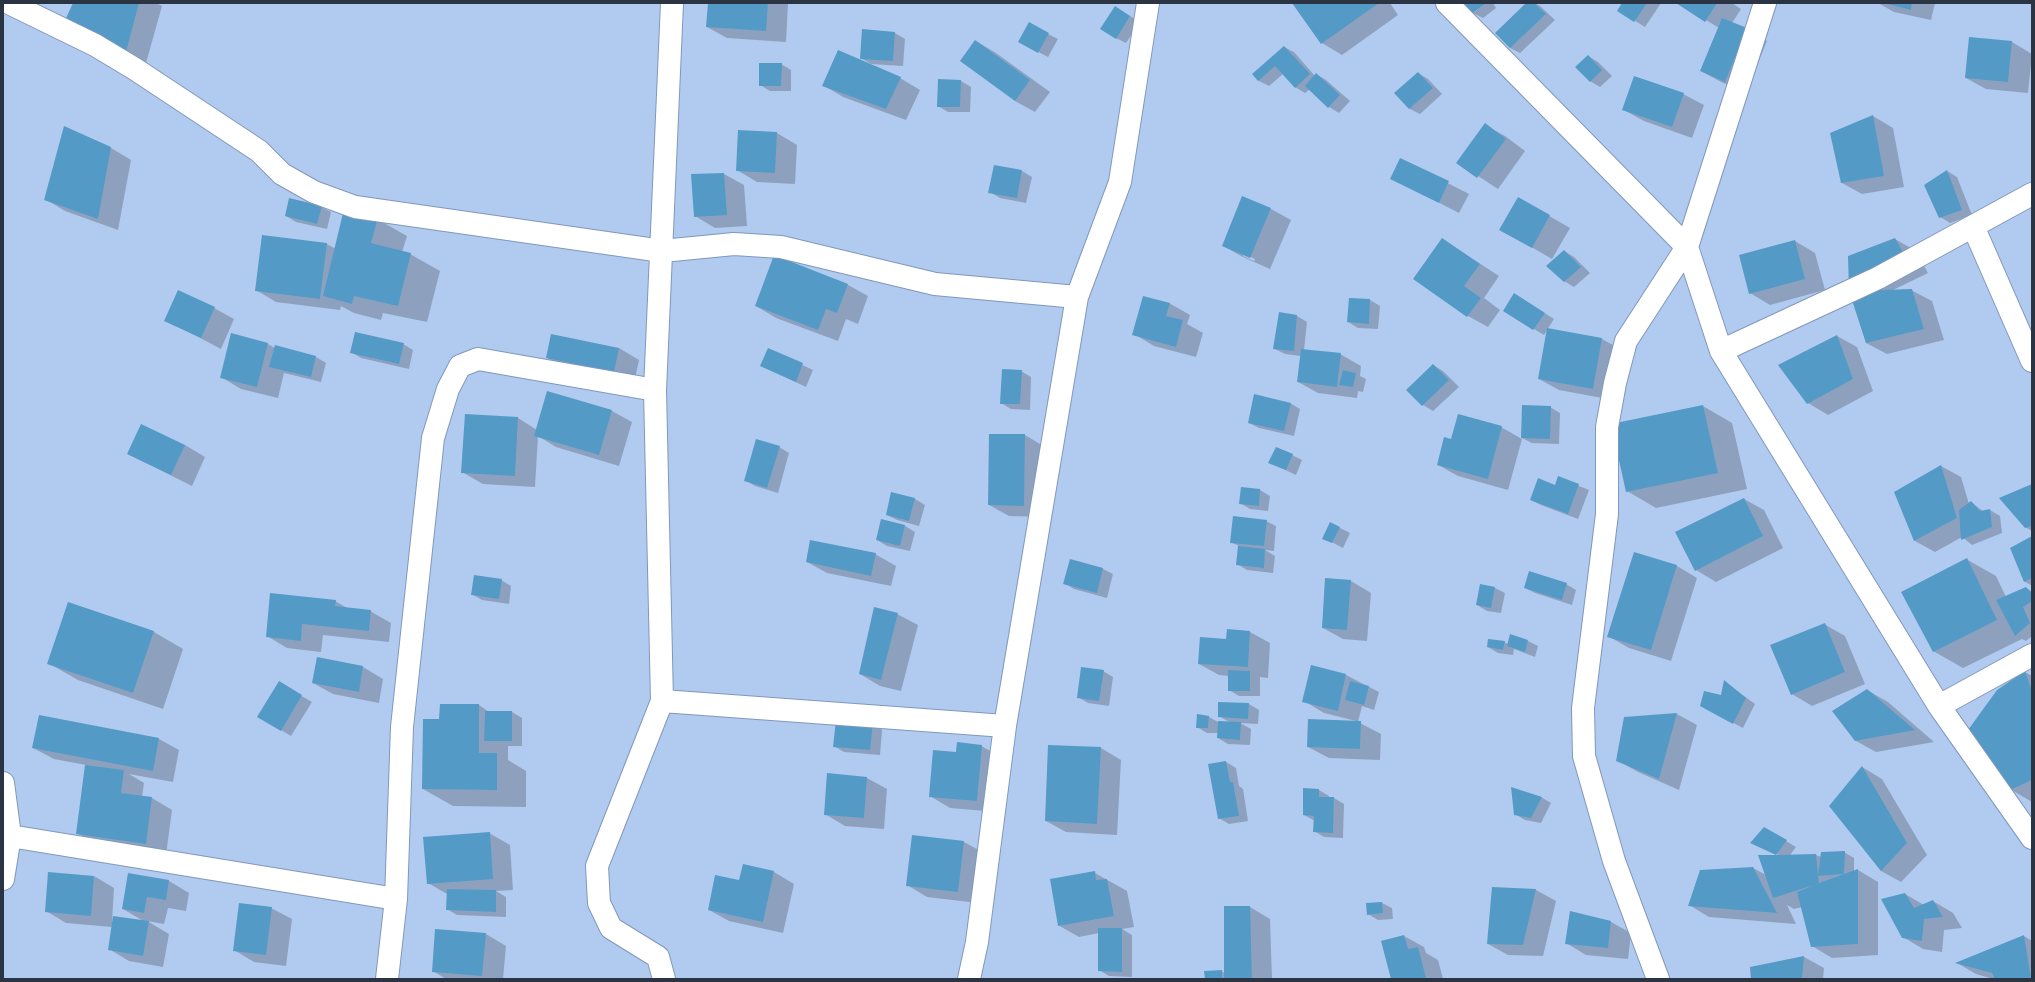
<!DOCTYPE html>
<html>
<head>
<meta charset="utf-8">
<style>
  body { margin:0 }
  #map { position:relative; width:2035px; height:982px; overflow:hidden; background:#b1caef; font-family:"Libre Baskerville",serif }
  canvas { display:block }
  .frame { position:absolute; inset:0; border:4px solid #2a3443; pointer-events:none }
</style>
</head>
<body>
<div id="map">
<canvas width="2035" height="982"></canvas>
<div class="frame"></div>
</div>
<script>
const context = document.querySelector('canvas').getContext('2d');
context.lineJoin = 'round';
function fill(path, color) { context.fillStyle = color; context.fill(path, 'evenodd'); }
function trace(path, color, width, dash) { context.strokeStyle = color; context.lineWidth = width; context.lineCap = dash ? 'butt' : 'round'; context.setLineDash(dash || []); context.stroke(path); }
const shadow = new Path2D(`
  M74 3H156L162 6 146 63 83 40Z
  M709 3H788L786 42 727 38 707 27Z
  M1293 3H1390L1398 15 1342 55 1322 43Z
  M1466 3H1493L1496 8 1483 18 1473 13Z
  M1528 3H1535L1540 6 1555 20 1520 53 1510 48Z
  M1624 3H1661L1645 27 1619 11Z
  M1678 3H1732L1741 9 1732 23 1767 41 1746 92 1721 82 1701 71 1719 28Z
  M1878 3H1935L1931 20 1894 12Z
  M1125 13 1140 22 1126 43 1116 38Z
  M863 30 895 33 905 39 903 66 871 64 861 58Z
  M1048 34 1058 39 1048 57 1029 47Z
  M976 41 996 53 1050 92 1035 112 1015 101Z
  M2012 42 2032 54 2028 93 1986 89 1966 78Z
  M1284 47 1294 52 1315 76 1316 74 1326 80 1350 101 1339 113 1329 107 1310 89 1305 93 1295 87 1283 74 1269 86 1259 81 1253 74Z
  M1588 56 1598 62 1612 76 1600 87 1590 81Z
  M781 64 791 70V91H770L760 85Z
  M1418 73 1428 79 1442 94 1420 114 1410 109 1396 93Z
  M900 78 920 90 906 120 843 97 823 85Z
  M939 80 961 81 971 87 970 112H948L938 106Z
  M1683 94 1704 105 1692 138 1644 121 1624 110Z
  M1873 116 1893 128 1904 187 1862 194 1842 183Z
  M1485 125 1505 136 1525 151 1498 189 1458 163Z
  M777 133 797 145 795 184 757 182 737 170Z
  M111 148 131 160 118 230 65 211 45 199Z
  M1401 159 1469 194 1459 213 1391 178Z
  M1022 171 1032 177 1026 203 1000 198 990 192Z
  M1947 171 1957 177 1972 215 1950 223 1940 217Z
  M724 174 744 185 747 226 715 228 695 216Z
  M1518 198 1570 228 1552 259 1521 241Z
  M321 207 331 212 327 229 296 222 286 216Z
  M1271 209 1291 220 1270 269 1243 257 1223 246ZM1243 254 1255 259 1254 261 1243 256Z
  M377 219 407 236 402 252 410 254 440 271 427 322 383 313 381 320 354 313 341 306 340 310 276 302 256 290 263 236 327 244 336 249Z
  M1442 239 1499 276 1484 298 1500 310 1488 327 1468 316Z
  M1895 239 1916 251 1928 273 1893 290H1911L1932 301 1944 340 1887 354 1866 343 1850 291Z
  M1795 241 1815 253 1825 290 1770 305 1750 293Z
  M1564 251 1574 257 1590 273 1574 287 1564 281Z
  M774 257 848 285 868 296 858 324 846 319 838 341 776 318 756 306Z
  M1370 300 1380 306 1378 329 1358 328 1348 322Z
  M1524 300 1554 319 1544 335 1504 311Z
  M1169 303 1190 315 1187 324 1203 333 1196 357 1154 346 1134 334Z
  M214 308 234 319 221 349 166 320Z
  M1297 316 1307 322 1304 350 1340 354 1361 366 1360 376 1366 379 1363 392 1358 391 1357 398 1318 393 1298 382 1301 356 1285 354 1275 349Z
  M1837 336 1857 347 1873 391 1828 415 1808 403Z
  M1602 339 1622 350 1613 400 1559 390 1539 379Z
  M268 344 275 348 316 357 326 363 321 382 284 373 278 398 241 389 221 377Z
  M403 344 413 350 409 369 361 358 351 352Z
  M619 348 639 360 634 383 567 369 547 358Z
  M768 349 813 370 806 387 761 366Z
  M1433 365 1443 371 1459 387 1433 411 1423 405Z
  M1021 371 1031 377 1030 410 1011 409 1001 403Z
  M548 392 612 411 632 422 619 466 556 447 538 436 535 487 483 484 462 472 518 418 537 430Z
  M1290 403 1300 409 1294 436 1259 428 1249 423Z
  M1703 406 1732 423 1747 489 1656 508 1627 491Z
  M1550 407 1560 413 1559 444 1532 443 1522 438Z
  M1501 427 1522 439 1508 490 1458 476 1438 465 1451 440Z
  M1025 435 1045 447 1044 517 1009 516 989 505Z
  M185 445 205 457 192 486 128 454Z
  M779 447 789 453 778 493 755 486 745 480Z
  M1292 455 1302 460 1296 475 1270 463Z
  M1941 466 1961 477 1969 504 1971 502 1984 512 1990 510 2000 516 2002 533 1972 545 1962 537 1935 552 1915 541 1895 492Z
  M1559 478 1589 490 1578 519 1541 505 1531 500 1556 486Z
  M2032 485V531L2025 527Z
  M1242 488 1260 490 1270 496 1268 511 1250 509 1240 503Z
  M915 499 925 505 919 526 897 520 887 515Z
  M1744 499 1764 510 1783 548 1716 582 1696 570Z
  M882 520 905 526 915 532 910 551 887 546 877 540Z
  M1266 521 1276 526 1274 551 1265 550 1275 556 1273 573 1247 570 1237 564 1239 546 1231 542Z
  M1330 523 1350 533 1343 548 1324 538Z
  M2032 537V586L2024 581Z
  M1635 553 1677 566 1697 578 1671 661 1629 648 1608 636Z
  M875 554 896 566 891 586 827 573 807 562Z
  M1966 559 1996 576 2006 597 2026 588 2032 592V636L2026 641 2022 639 1963 668 1933 651Z
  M1070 560 1103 569 1113 574 1107 598 1074 589 1064 583Z
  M501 580 511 586 509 604 482 600 472 594Z
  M1351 581 1371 593 1367 641 1343 639 1323 628Z
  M1566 584 1576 590 1572 605 1535 593 1525 588Z
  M1481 585 1495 588 1505 593 1501 613 1487 611 1477 605Z
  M335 601 349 609 370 611 391 623 389 642 323 635 321 652 287 648 267 636Z
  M68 603 154 632 183 649 163 709 78 680 48 663Z
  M897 614 918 625 901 691 880 686 860 674Z
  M1824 624 1845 636 1865 684 1812 706 1792 694Z
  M1250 632 1270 643 1268 678 1260 677V696H1239L1229 690V676L1219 675 1199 664 1227 640Z
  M1528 641 1538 646 1535 657 1514 649 1513 655 1498 653 1488 647 1504 642 1508 644Z
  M317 658 363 667 383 679 379 703 333 694 313 683Z
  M1312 667 1346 675 1379 692 1374 710 1362 706 1358 722 1381 734 1380 760 1329 758 1308 747 1356 721 1324 713 1304 701Z
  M1103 671 1113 677 1109 706 1088 703 1078 697Z
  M2025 672 2032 676V802L2010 789Z
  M1725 682 1755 704 1743 728 1711 711 1722 697Z
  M279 683 312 702 291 736 259 717Z
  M1867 690 1888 702 1934 742 1876 752 1856 741Z
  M1219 703 1249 704 1259 710 1258 724 1240 723 1251 729 1250 745 1228 744 1218 738 1219 733H1207L1197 727 1209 717 1218 722H1229L1219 716Z
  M479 705 489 712H512L522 718V746H508V760L526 771V807L453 806 423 789 440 720Z
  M1677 714 1697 725 1679 790 1638 772 1617 760Z
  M39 716 159 739 179 750 173 782 129 774 144 783 142 797 152 798 172 810 166 855 97 845 77 833 86 765 54 759 33 748Z
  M872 724 882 730 880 755 844 752 834 746Z
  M981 746 1002 757 997 812 950 808 930 796 957 753Z
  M1101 748 1121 760 1117 835 1066 832 1046 821Z
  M1226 762 1236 768 1239 786 1243 789 1248 821 1229 824 1219 818Z
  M1862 767 1882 779 1927 855 1901 882 1881 871 1831 806Z
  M828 774 867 778 887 789 884 829 845 826 825 814Z
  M1304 789 1319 790 1329 796V798H1334L1344 804 1343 838 1324 837 1314 831 1315 821 1304 815Z
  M1541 797 1551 803 1541 823 1525 820 1515 814Z
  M1764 828 1796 847 1790 855H1816L1821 857 1844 852 1854 858V872L1858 870 1878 882V955L1832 958 1812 946 1802 907 1794 909 1787 905 1796 924 1709 917 1689 905 1753 868 1766 875 1781 856 1761 847Z
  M489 833 510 845 513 890 496 891 506 897V917L457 915 447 909V894L428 883Z
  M964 842 984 853 978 903 927 897 907 885Z
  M743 865 774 872 794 884 783 933 729 921 709 910 740 881Z
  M1095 873 1127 891 1134 927 1122 929 1132 935V977L1109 976 1099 970V933L1079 937 1058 925Z
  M129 874 169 881 189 893 186 911 168 908 164 924 147 921 169 934 163 967 129 961 109 949 112 927 66 923 46 911 94 876 114 888 112 922H145L123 909Z
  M1493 888 1536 890 1556 901 1543 956 1508 955 1488 944Z
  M1905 894 1924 905 1933 901 1953 913 1962 928 1944 930 1942 952 1923 949 1903 937Z
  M1382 903 1392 908 1393 919 1378 920 1368 914Z
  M1250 907 1270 919 1272 979H1206L1222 971 1225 974Z
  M271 908 292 919 286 966 254 962 234 950Z
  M1571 912 1611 922 1631 933 1628 959 1586 955 1566 943Z
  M486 934 506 946 503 979H446L433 971Z
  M1404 936 1424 947 1426 953 1438 960 1443 979H1392L1382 941Z
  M2024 936 2032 941V979H1993L1976 974 1957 963Z
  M1804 957 1824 968 1823 979H1752L1751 968Z
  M122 978 154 979H122Z`);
const building = new Path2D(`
  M73 3H139L126 52 61 29Z
  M708 3H768L766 31 706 27Z
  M1292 3H1379L1321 44Z
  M1464 3H1486L1472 13Z
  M1526 3H1534L1546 14 1510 48 1495 33Z
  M1622 3H1647L1634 22 1617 11Z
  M1676 3H1717L1705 22Z
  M1884 3H1912L1911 10Z
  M1115 6 1130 16 1116 39 1100 29Z
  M1722 18 1747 28 1725 82 1700 71Z
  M1029 22 1049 33 1038 53 1018 42Z
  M862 29 895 32 893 61 860 59Z
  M1969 37 2012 41 2008 82 1965 78Z
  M975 40 1030 80 1015 101 960 61Z
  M1284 46 1310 74 1295 88 1275 66 1258 81 1252 74Z
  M838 50 901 77 886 109 822 86Z
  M1588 55 1602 70 1590 82 1575 67Z
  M759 63H782L781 86H759Z
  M1418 72 1433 88 1409 109 1394 93Z
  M1316 73 1340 95 1328 108 1305 86Z
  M1634 76 1684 93 1672 127 1622 110Z
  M938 79 961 80 960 107H937Z
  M1873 115 1884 176 1841 183 1830 133Z
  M1485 123 1506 139 1477 178 1456 163Z
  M64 126 111 147 98 219 44 200Z
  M738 130 777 132 775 173 736 171Z
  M1400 158 1449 181 1439 203 1390 179Z
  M994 165 1022 170 1017 198 988 193Z
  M1947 170 1962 210 1939 218 1924 185Z
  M724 173 727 215 694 217 691 174Z
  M1242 196 1271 208 1250 258 1222 246Z
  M1518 197 1550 215 1532 248 1499 230Z
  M289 198 322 206 317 224 285 216Z
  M344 209 378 218 371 243 411 253 398 306 354 296 352 304 323 296Z
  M262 235 327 243 320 299 255 291Z
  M1442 238 1480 264 1464 286 1481 298 1467 317 1413 279Z
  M1895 238 1908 261 1849 291 1912 289 1924 329 1866 343 1849 291 1848 256Z
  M1795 240 1805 279 1749 294 1739 255Z
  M1564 250 1581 267 1564 282 1546 266Z
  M774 255 848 284 837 313 826 309 818 330 755 306Z
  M178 290 215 307 201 338 164 321Z
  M1514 293 1545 313 1533 330 1503 311Z
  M1143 296 1170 303 1166 316 1183 320 1176 347 1132 335Z
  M1349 298 1370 299 1369 324 1347 322Z
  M1279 312 1297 315 1294 351 1273 349Z
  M1547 328 1602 338 1593 389 1538 379Z
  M355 332 404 343 399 364 350 353Z
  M231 333 268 343 257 387 220 378Z
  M551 334 619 348 614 372 546 358Z
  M1837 335 1853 379 1807 404 1778 365Z
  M275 345 316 356 311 377 269 367Z
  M768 348 803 363 796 382 760 366Z
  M1301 349 1341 353 1337 387 1297 382Z
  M1433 364 1449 380 1422 406 1406 390Z
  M1002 369 1022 370 1020 404H1000Z
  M1343 370 1356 373 1353 387 1339 385Z
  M547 391 612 410 599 455 534 436Z
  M1254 394 1291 403 1284 431 1248 423Z
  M1522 405 1551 406 1550 439 1521 438Z
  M1703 405 1718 473 1626 492 1611 424Z
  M465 414 518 417 515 476 461 473Z
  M1458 414 1502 426 1488 479 1437 465 1444 437 1451 439Z
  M141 424 185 445 171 475 127 454Z
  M989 434H1025L1024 506 988 505Z
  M756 439 780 446 767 488 744 481Z
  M1276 447 1293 454 1286 470 1268 463Z
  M1941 465 1957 518 1914 541 1894 492Z
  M1558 476 1579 484 1568 514 1530 500 1538 478 1555 485Z
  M2032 484V526L2025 528 1999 498Z
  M1241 487 1260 489 1259 506 1239 504Z
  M891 492 915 498 909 521 886 515Z
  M1744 498 1763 536 1695 571 1675 532Z
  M1971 501 1980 511 1990 509 1992 527 1961 540 1959 510Z
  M1233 516 1267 520 1264 546 1230 543Z
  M881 519 905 525 900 546 876 540Z
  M1330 522 1340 527 1332 543 1322 539Z
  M2032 536V578L2024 582 2010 548Z
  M810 540 876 553 871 576 806 562Z
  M1238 546 1265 549 1264 568 1236 565Z
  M1634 552 1677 565 1651 650 1607 637Z
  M1967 558 1997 620 1933 652 1901 592Z
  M1070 559 1103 568 1097 593 1063 584Z
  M1529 571 1567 583 1562 600 1524 588Z
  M474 575 502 579 499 599 471 595Z
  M1325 578 1351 580 1347 630 1322 628Z
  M1480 584 1495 587 1491 608 1476 605Z
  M2026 587 2032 593V601L2023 607 2030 623 2015 636 1996 600Z
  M270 593 336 600 335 606 371 610 369 631 302 624 301 641 266 637Z
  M68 602 154 631 133 693 47 664Z
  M874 607 898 613 881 680 859 674Z
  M1825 623 1845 672 1791 695 1770 645Z
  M1227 629 1250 631 1248 667 1198 664 1200 637 1226 639Z
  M1510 634 1528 640 1525 652 1507 646Z
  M1488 639 1505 641 1503 650 1487 647Z
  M317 657 363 666 359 692 312 683Z
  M1311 665 1346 674 1338 711 1302 702Z
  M1081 667 1104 670 1099 701 1077 698Z
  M1228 670 1250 671V691H1228Z
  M2025 671 2032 691V780L2010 790 1968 730 1997 690Z
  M1724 680 1746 698 1733 724 1700 706 1704 691 1721 695Z
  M279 681 302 695 281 731 257 717Z
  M1350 681 1369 686 1364 705 1345 700Z
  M1867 689 1915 730 1855 741 1832 711Z
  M1218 702 1249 703 1248 719 1218 717Z
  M440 704H479V753H497V790L422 789 423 719H439Z
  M485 711H512V741H484Z
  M1677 713 1659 779 1616 761 1624 717Z
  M1197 714 1209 716 1208 728H1196Z
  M39 715 159 738 153 771 32 748Z
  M1308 719 1361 721 1360 749 1307 747Z
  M836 720 873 723 870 750 833 747Z
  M1218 721 1241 722 1240 740 1217 738Z
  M957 742 982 745 977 801 929 797 933 750 956 752Z
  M1048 745 1101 747 1097 824 1045 821Z
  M1226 761 1230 782H1233L1239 816 1218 819 1208 764Z
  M85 765 124 770 121 793 152 797 146 844 76 834Z
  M1862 766 1907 843 1881 871 1829 806Z
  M827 773 867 777 864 818 824 815Z
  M1511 787 1542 797 1531 818 1514 815Z
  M1303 788 1319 789V797H1334L1333 833 1313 832 1314 816 1303 815Z
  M1764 827 1787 840 1776 855 1816 854 1818 876 1821 852 1845 851 1844 874 1818 876 1819 883 1858 869V944L1811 947 1797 892 1814 885 1773 898 1758 855H1776L1750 843Z
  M490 832 493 879 427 884 423 837Z
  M912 835 964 841 958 892 906 886Z
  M743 864 774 871 763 922 708 910 715 875 739 880Z
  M1753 867 1777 913 1688 906 1700 870Z
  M1095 871 1096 880 1107 879 1114 916 1058 926 1050 879Z
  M48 872 94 876 91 916 45 912Z
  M128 873 169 880 166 900 147 897 144 913 122 909Z
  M1492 887 1536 889 1523 945 1487 944Z
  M447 889 496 890V912L446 910Z
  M1905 893 1914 908 1933 900 1943 917 1924 919 1922 941 1902 938 1881 899Z
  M1382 902 1383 913 1367 915 1366 903Z
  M239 903 272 907 266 955 233 951Z
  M1224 906H1250L1252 979H1224Z
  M1570 911 1611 921 1608 948 1565 944Z
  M113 916 149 921 143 956 108 950Z
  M1098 928H1122V972L1098 971Z
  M435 929 486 933 482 976 432 972Z
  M1404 935 1408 949 1418 947 1426 978 1391 979 1381 941Z
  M2024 935 2031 979H1995L1992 973 1955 963Z
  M1804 956 1802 979H1751L1750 967Z
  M1222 970V979H1205L1204 971Z`);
const minor = new Path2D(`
  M9 3 95 45 135 69 259 151 282 174 314 192 355 207 662 251 734 244 781 247 935 284 1077 297
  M1447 3 1687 247 1721 351 1939 706 2032 838
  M1973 226 2032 361
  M1721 351 1878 278 2032 194
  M662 701 1005 726
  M1939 706 2032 655
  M3 783 10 836 3 879
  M10 836 396 899
  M387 979 396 899 402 727 433 438 448 389 460 366 478 359 655 390
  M664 979 658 957 611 928 599 903 597 866 662 701 655 390 672 3
  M969 979 977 942 1005 726 1077 297 1120 182 1148 3
  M1658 979 1614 861 1584 756 1583 708 1607 514V427L1615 383 1626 341 1687 247 1765 3`);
fill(shadow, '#0003');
fill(building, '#549ac6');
trace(minor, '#8098bb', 24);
trace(minor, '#fff', 22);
</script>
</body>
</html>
